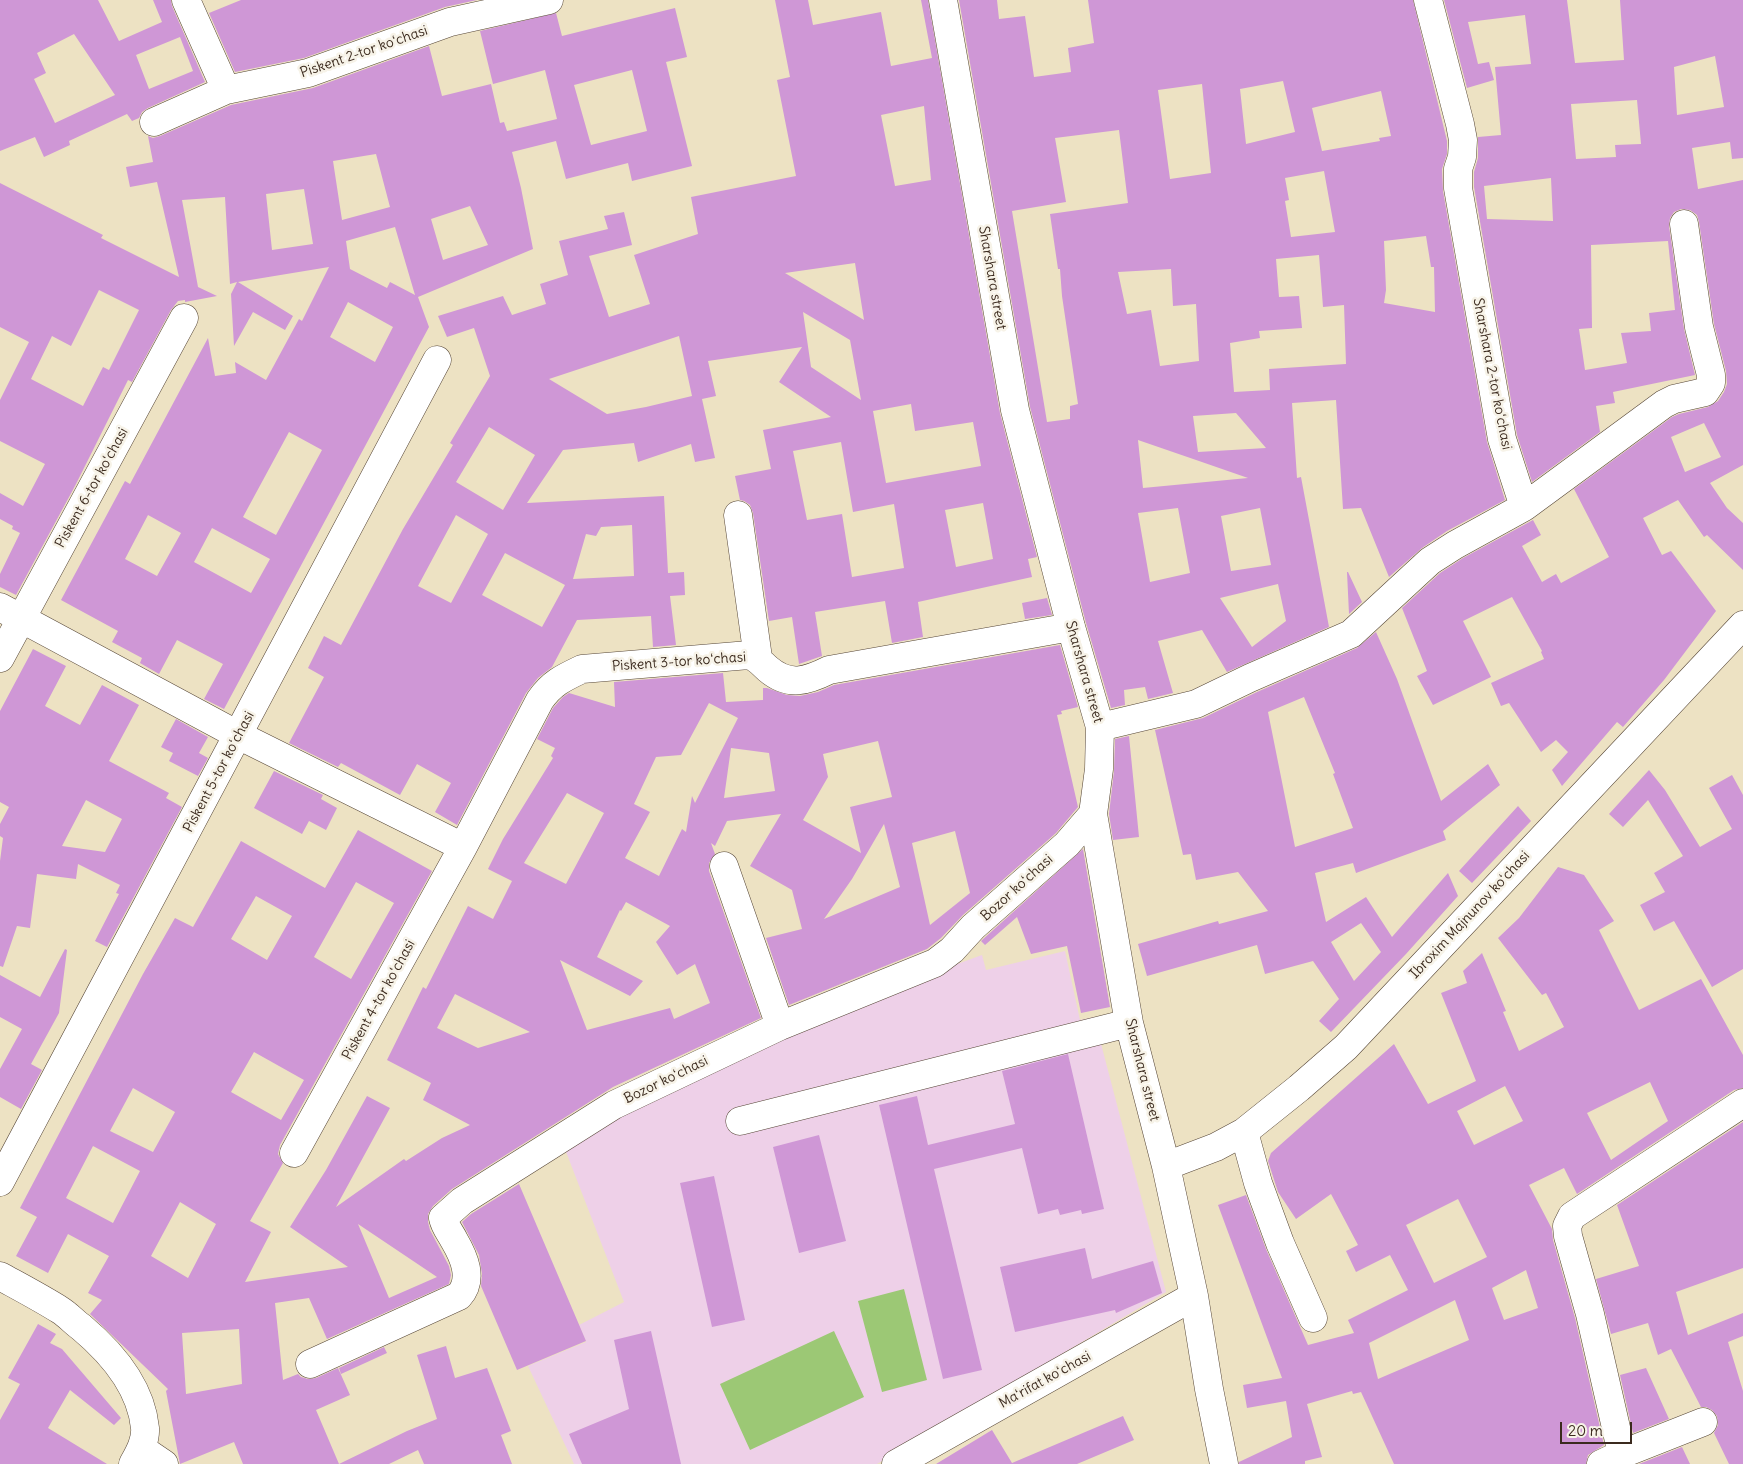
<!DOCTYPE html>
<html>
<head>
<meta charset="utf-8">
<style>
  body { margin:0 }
  #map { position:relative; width:1743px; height:1464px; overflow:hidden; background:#ede2c3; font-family:Delius,sans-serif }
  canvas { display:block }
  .scale { position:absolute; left:1560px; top:1422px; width:72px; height:22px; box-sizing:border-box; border:2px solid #3b2a1e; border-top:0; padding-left:6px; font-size:15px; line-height:18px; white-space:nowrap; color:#3b2a1e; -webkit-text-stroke:4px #f7f3e8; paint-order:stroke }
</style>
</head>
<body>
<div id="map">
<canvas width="1743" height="1464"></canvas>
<div class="scale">20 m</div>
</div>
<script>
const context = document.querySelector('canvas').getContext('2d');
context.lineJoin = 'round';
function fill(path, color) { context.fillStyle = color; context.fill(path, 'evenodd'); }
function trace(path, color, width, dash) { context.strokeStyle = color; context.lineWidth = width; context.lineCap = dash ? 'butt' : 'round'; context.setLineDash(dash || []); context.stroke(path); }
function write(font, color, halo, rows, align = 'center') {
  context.font = font + ' Delius,sans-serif'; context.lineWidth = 5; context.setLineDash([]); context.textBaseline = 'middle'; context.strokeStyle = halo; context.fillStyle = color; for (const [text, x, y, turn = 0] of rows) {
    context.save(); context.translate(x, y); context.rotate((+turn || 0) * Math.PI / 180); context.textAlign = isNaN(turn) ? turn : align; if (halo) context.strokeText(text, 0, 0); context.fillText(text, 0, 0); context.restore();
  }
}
const built = new Path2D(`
  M1065 951 1080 1020 1094 1017 1166 1292 877 1464H574L528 1366 586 1342 579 1325 624 1302 563 1144 667 1088 949 967 982 955 986 970Z`);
const green = new Path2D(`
  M904 1289 927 1380 882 1392 858 1301Z
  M834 1331 864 1397 750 1450 720 1384Z`);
const building = new Path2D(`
  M0 0H98L119 41 162 22 153 0H171L172 6 205 82 148 108 142 112 139 118 132 121 127 114 69 141 70 145 44 157 35 137 0 151ZM74 34 115 95 55 123 34 79 46 73 37 53ZM180 37 193 71 149 89 136 55Z
  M241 0H477L445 7 304 58 235 72 209 13Z
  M775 0H808L813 25 881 12 891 66 932 58 921 0H928L1000 413 1037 557 1028 559 1032 577 918 602 923 637 892 643 885 601 815 612 822 656 799 664 792 617 769 621 753 513 750 505 744 501 740 500 735 476 771 469 763 430 831 417 779 382 802 347 708 361 716 396 702 399 715 458 695 462 691 444 638 462 634 443 563 450 527 503 664 496 668 573 684 572 685 595 670 596 676 645 653 647 651 616 577 620 552 667 538 678 526 693 457 825 435 812 451 783 417 764 400 795 341 763 338 767 289 743 324 677 308 668 324 636 341 645 403 529 453 445 450 443 490 376 474 328 447 337 438 316 503 296 512 315 546 304 540 284 568 275 559 241 608 229 604 216 624 212 632 245 589 256 609 317 650 304 634 255 698 234 691 197 796 176 777 80 790 77ZM924 106 931 180 895 186 881 115ZM855 263 864 320 785 273ZM803 312 850 340 861 400 811 367ZM679 336 692 396 646 407 607 414 549 379ZM911 404 915 431 973 422 981 466 886 483 873 411ZM489 427 535 455 503 510 456 482ZM841 442 853 512 894 504 904 568 852 577 842 514 807 520 793 451ZM983 503 993 559 956 567 945 510ZM456 515 488 534 451 603 418 586ZM632 525 634 576 573 579 586 534 596 536 601 527ZM505 553 565 585 542 627 482 595Z
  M959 0H997L999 19 1025 16 1034 77 1071 72 1068 48 1094 43 1088 0H1413L1447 141V154L1442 169 1443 191 1487 442 1505 500 1447 531 1422 548 1389 577 1361 508 1343 509 1336 400 1292 403 1297 478 1301 477 1329 627 1227 672 1202 630 1158 641 1173 693 1148 699 1145 687 1124 690 1125 705 1111 708 1086 623 1030 407ZM1283 81 1295 132 1246 144 1240 89ZM1202 84 1211 173 1170 179 1158 90ZM1381 91 1391 136 1379 138 1380 141 1322 151 1312 108ZM1119 130 1128 203 1050 214 1058 269H1060L1062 296 1078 404 1070 406V419L1047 422 1012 211 1066 202 1055 138ZM1324 171 1335 232 1291 237 1285 201 1289 200 1285 178ZM1426 236 1431 267H1434L1435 312 1384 303 1386 290 1384 241ZM1319 255 1323 307 1344 305 1346 364 1269 369 1270 390 1234 392 1230 343 1260 338 1259 331 1302 328 1299 296 1279 297 1276 259ZM1171 269 1173 306 1196 304 1199 361 1160 366 1151 310 1127 314 1118 272ZM1236 413 1266 448 1198 452 1193 416ZM1138 440 1199 461 1248 478 1143 488ZM1178 508 1190 573 1150 582 1138 513ZM1260 508 1271 565 1231 571 1221 516ZM1278 584 1286 621 1252 647 1220 598Z
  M1444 0H1567L1575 63 1624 60 1620 0H1743V158L1732 159 1730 142 1692 148 1698 189 1743 180V465L1710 483 1727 508 1743 523V570L1707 535 1704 537 1678 500 1643 518 1662 555 1671 551 1716 611 1664 680 1623 727 1617 722 1562 786 1552 770 1568 752 1556 740 1541 752 1509 703 1501 706 1491 683 1544 659 1541 652 1542 651 1512 597 1463 621 1491 677 1433 705 1417 676 1427 671 1402 608 1440 573 1463 558 1533 520 1541 535 1522 546 1542 582 1556 574 1561 583 1609 557 1574 489 1672 417 1679 414 1708 407 1718 401 1724 392 1727 384 1726 371 1714 324 1699 222 1697 215 1690 210 1681 209 1674 212 1670 218 1669 226 1684 329 1695 375 1613 392 1615 403 1596 406 1600 432 1532 482 1517 435 1474 187V172L1478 158V137L1501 135 1495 67 1531 64 1525 15 1468 22 1478 64 1489 62 1494 80 1467 88ZM1715 56 1724 107 1677 115 1674 67ZM1637 100 1641 144 1615 145 1616 157 1576 159 1571 104ZM1551 178 1553 221 1487 219 1484 186ZM1668 241 1675 310 1649 313 1651 331 1621 333 1627 363 1585 370 1579 329 1592 328 1591 245ZM1704 423 1721 457 1685 472 1671 437Z
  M675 8 687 57 666 62 692 166 632 181 628 163 566 179 556 141 512 152 521 188 533 249 418 297 429 327 224 709 204 699 223 664 177 640 159 674 140 663 142 658 112 642 118 631 61 600 125 481 130 484 208 338 215 376 236 373 235 362 266 380 299 319 302 321 329 267 238 282 293 316 285 330 253 312 234 346 231 294 237 282 230 284 225 197 182 200 198 287 217 296 185 302V300L178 301 171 310 132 382 128 380 75 486 16 595 0 587V574L20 533 12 529 13 526 0 519V493L23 506 45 464 0 441V400L29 342 0 327V183L103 235 101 238 179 277 157 182 130 187 126 167 153 162 148 136 153 138 160 136 231 105 313 88 429 46 442 96 491 84 500 123 504 122 507 131 557 119 545 70 493 84 480 31 556 13 562 36ZM632 70 647 131 591 145 574 85ZM376 154 390 207 342 220 333 161ZM304 189 313 244 272 250 266 194ZM470 206 488 245 443 260 431 219ZM395 227 415 295 390 282 387 288 350 269 346 241ZM99 290 139 310 109 370 103 367 83 406 31 379 52 336 71 346ZM348 302 393 327 375 362 330 337ZM289 432 322 450 276 535 243 517ZM148 515 181 533 157 576 125 559ZM212 528 270 559 251 593 194 562Z
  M1347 572H1348L1362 602 1349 614Z
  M1047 598 1052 615 1025 619 1022 603Z
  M1376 632 1397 679 1441 801 1488 764 1500 785 1443 831 1446 840 1356 873 1353 863 1315 873 1326 922 1366 897 1392 937 1448 873 1458 896 1406 954 1331 1032 1319 1021 1339 999 1313 961 1265 974 1257 945 1147 976 1138 944 1218 921 1219 924 1268 911 1238 872 1196 880 1191 854 1183 855 1155 730 1203 718 1257 692 1357 648ZM1304 697 1335 773 1333 774 1353 828 1295 847 1268 712ZM1361 923 1381 952 1354 981 1331 942Z
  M1060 645 1078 707 1061 711 1062 714 1057 715 1078 807 1056 833 963 915 941 938 927 949 789 1005 766 938 802 929 792 890 750 866 781 814 727 821 715 846 711 843 715 854 709 863V871L761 1018 613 1087 452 1189 433 1206 428 1214V1222L430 1230 449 1266 451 1275 449 1284 327 1339 309 1298 275 1303 283 1380 298 1374 301 1377 308 1379 316 1378 338 1368 350 1395 316 1410 339 1464 407 1431 437 1419 417 1355 446 1346 455 1378 487 1368 511 1431 501 1435 512 1464H424L418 1450 389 1464H243L234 1442 180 1464 166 1391 168 1389 90 1314 102 1300 88 1293 109 1256 68 1234 48 1273 16 1256 37 1217 20 1208 143 974 175 918 193 927 241 841 325 888 358 830 432 871 280 1145 278 1154 283 1163 250 1221 271 1232 245 1282 348 1267 290 1227 326 1170 367 1096 390 1108 336 1207 404 1159 406 1161 442 1138 470 1125 423 1100 431 1083 387 1060 423 987 426 989 468 906 493 919 512 881 488 869 503 839 553 758 551 756 555 748 537 739 553 708 563 697 569 693 615 707 614 682 723 673 726 702 763 700V688H767L787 695 800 696 818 692 834 685ZM709 703 738 718 695 803 692 796 686 832 682 829 659 876 625 858 650 812 634 804 656 757 681 755ZM878 741 892 797 850 807 861 853 803 820 828 777 823 754ZM731 748 769 753 775 791 724 798ZM567 793 604 813 566 884 524 863ZM884 824 900 887 824 919 852 879ZM955 831 970 893 930 925 912 843ZM356 882 394 903 351 979 314 957ZM256 896 292 916 267 960 231 939ZM626 902 670 926 656 942 677 975 695 964 710 1003 674 1019 670 1008 587 1030 560 960 630 996 643 981 597 957 620 910 621 911ZM455 994 530 1032 478 1048 437 1028ZM254 1052 304 1080 281 1120 231 1092ZM133 1088 175 1112 153 1152 110 1131ZM93 1146 140 1171 113 1223 66 1198ZM180 1202 216 1224 188 1278 151 1256ZM358 1224 437 1277 389 1298ZM239 1329 242 1384 186 1394 182 1333Z
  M33 649 66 666 45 706 80 725 102 685 139 705 109 761 169 793 166 798 182 807 107 947 95 941 119 894 116 893 120 885 78 864 76 879 37 874 30 928 17 926 3 967 0 966V861L3 838 0 836V824L9 807 0 802V711ZM86 800 122 819 105 852 62 846Z
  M176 719 208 737 199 753 208 758 198 776 169 761 173 753 161 747Z
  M1129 736 1139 837 1113 840 1109 814 1114 771 1115 739Z
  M1649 770 1665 790 1700 847 1732 829 1709 788 1732 775 1743 795V969L1712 987 1674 921 1654 931 1640 905 1665 892 1654 873 1683 856 1648 800 1623 827 1609 814Z
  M274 771 323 795 321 799 337 808 326 830 309 821 302 834 254 808Z
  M1518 806 1531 821 1472 883 1459 871Z
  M1083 849 1110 1007 1081 1013 1067 946 1031 954 1017 917 985 945 981 941Z
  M1558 867 1584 875 1614 921 1599 930 1639 1010 1701 979 1743 1055V1088L1734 1090 1577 1194 1564 1168 1529 1185 1552 1229 1553 1240 1575 1318 1604 1445 1588 1455 1586 1464H1394L1361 1392 1353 1394 1352 1391 1307 1404 1322 1457 1305 1461V1464H1239V1462L1292 1437 1286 1401 1247 1408 1243 1385 1282 1378 1218 1205 1246 1195 1266 1249 1308 1345 1354 1333 1348 1320 1408 1290 1390 1255 1356 1272 1346 1251 1358 1245 1331 1194 1296 1219 1278 1192 1268 1161 1271 1153 1394 1044 1428 1104 1476 1081 1441 993 1467 983 1463 971 1482 953 1506 1011 1503 1012 1519 1051 1564 1027 1546 993 1542 995 1498 938 1519 918ZM1650 1082 1668 1121 1611 1160 1587 1113ZM1505 1086 1523 1121 1474 1145 1457 1111ZM1458 1199 1487 1257 1434 1283 1406 1225ZM1526 1270 1538 1308 1504 1320 1492 1288ZM1455 1300 1469 1340 1378 1379 1369 1343Z
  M65 949 67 950 59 1013 31 1064 42 1070 21 1109 0 1097V1069L22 1029 0 1017V975L40 997Z
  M1068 1054 1104 1209 1082 1214 1081 1210 1060 1215 1058 1209 1038 1214 1022 1148 934 1169 982 1370 943 1379 879 1105 917 1096 928 1145 1015 1124 1002 1071Z
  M1743 1122V1268L1676 1292 1688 1335 1743 1313V1336L1728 1342 1743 1391V1464H1729L1714 1433 1718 1425 1717 1416 1712 1410 1706 1407H1701L1671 1349 1658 1355 1648 1323 1611 1334 1596 1279 1639 1266 1617 1205Z
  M819 1135 846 1241 799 1253 773 1147Z
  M714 1176 745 1320 712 1327 680 1183Z
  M519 1184 586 1341 517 1370 481 1286 482 1274 479 1255 462 1222 471 1214Z
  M1085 1248 1092 1279 1153 1261 1162 1293 1116 1313 1115 1310 1015 1332 1000 1267Z
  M38 1324 56 1334 50 1343 62 1349 121 1418 114 1425 70 1390 48 1428 107 1464H0V1420L20 1384 8 1378Z
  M651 1331 681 1464H582L569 1434 629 1409 614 1340Z
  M384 1347 387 1353 341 1374 339 1368Z
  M1646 1368 1669 1419 1633 1433 1620 1375Z
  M1123 1416 1134 1440 1077 1464H936L992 1430 1012 1463Z
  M1682 1447 1690 1464H1639Z`);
const minor = new Path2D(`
  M186 0 226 90
  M943 0 1015 410 1071 627 1100 727 1099 769 1093 814 1129 1023 1166 1166 1194 1296 1209 1389 1224 1464
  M154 122 226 90 308 73 450 22 549 0
  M1524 507 1664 404 1674 399 1705 392 1711 383V375L1699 327 1684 224
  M738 515 758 658
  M0 607 238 735 463 847
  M0 658 184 318
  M1100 727 1196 704 1250 678 1351 634 1430 561 1455 545 1524 507 1502 439 1458 188V169L1462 157 1463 140 1460 124 1428 0
  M724 866 780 1026
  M740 1121 1129 1023
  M1244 1132 1258 1183 1280 1243 1313 1318
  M294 1153 463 847 540 700C552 683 563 678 582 669L749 655C758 658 761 663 768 669 789 687 807 681 829 670L1071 627
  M1166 1166 1216 1147 1244 1132 1299 1088 1346 1047 1743 625
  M0 1182 437 360
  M0 1276C20 1287 41 1298 60 1310 68 1315 74 1322 81 1327 112 1353 141 1386 145 1428 146 1441 139 1453 133 1464
  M310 1364 459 1296C474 1279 464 1257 454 1240 450 1232 445 1227 443 1218L462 1201 614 1105 780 1026 935 963 952 950 973 927 1067 844 1093 814
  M142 1449 164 1464
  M1622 1454 1703 1422
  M896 1464 1194 1296
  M1601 1464 1622 1454 1590 1314 1568 1236 1567 1226 1572 1216 1743 1103`);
const streetNames = [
  ["Piskent 2-tor koʻchasi",364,52,-19],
  ["Sharshara street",992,278,80],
  ["Sharshara 2-tor koʻchasi",1492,374,79],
  ["Piskent 6-tor koʻchasi",92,488,-61],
  ["Piskent 3-tor koʻchasi",679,662,-4],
  ["Sharshara street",1084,672,74],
  ["Piskent 5-tor koʻchasi",219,772,-62],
  ["Bozor koʻchasi",1017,888,-42],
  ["Ibroxim Majnunov koʻchasi",1470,915,-47],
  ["Piskent 4-tor koʻchasi",379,1000,-61],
  ["Sharshara street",1142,1070,76],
  ["Bozor koʻchasi",666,1080,-26],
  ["Maʻrifat koʻchasi",1045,1380,-29]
];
fill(built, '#eed0e8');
fill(green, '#9cc875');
fill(building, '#cf97d6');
trace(minor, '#564637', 29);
trace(minor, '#fff', 28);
write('14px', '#3b2a1e', '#f7f3e8', streetNames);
</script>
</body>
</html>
